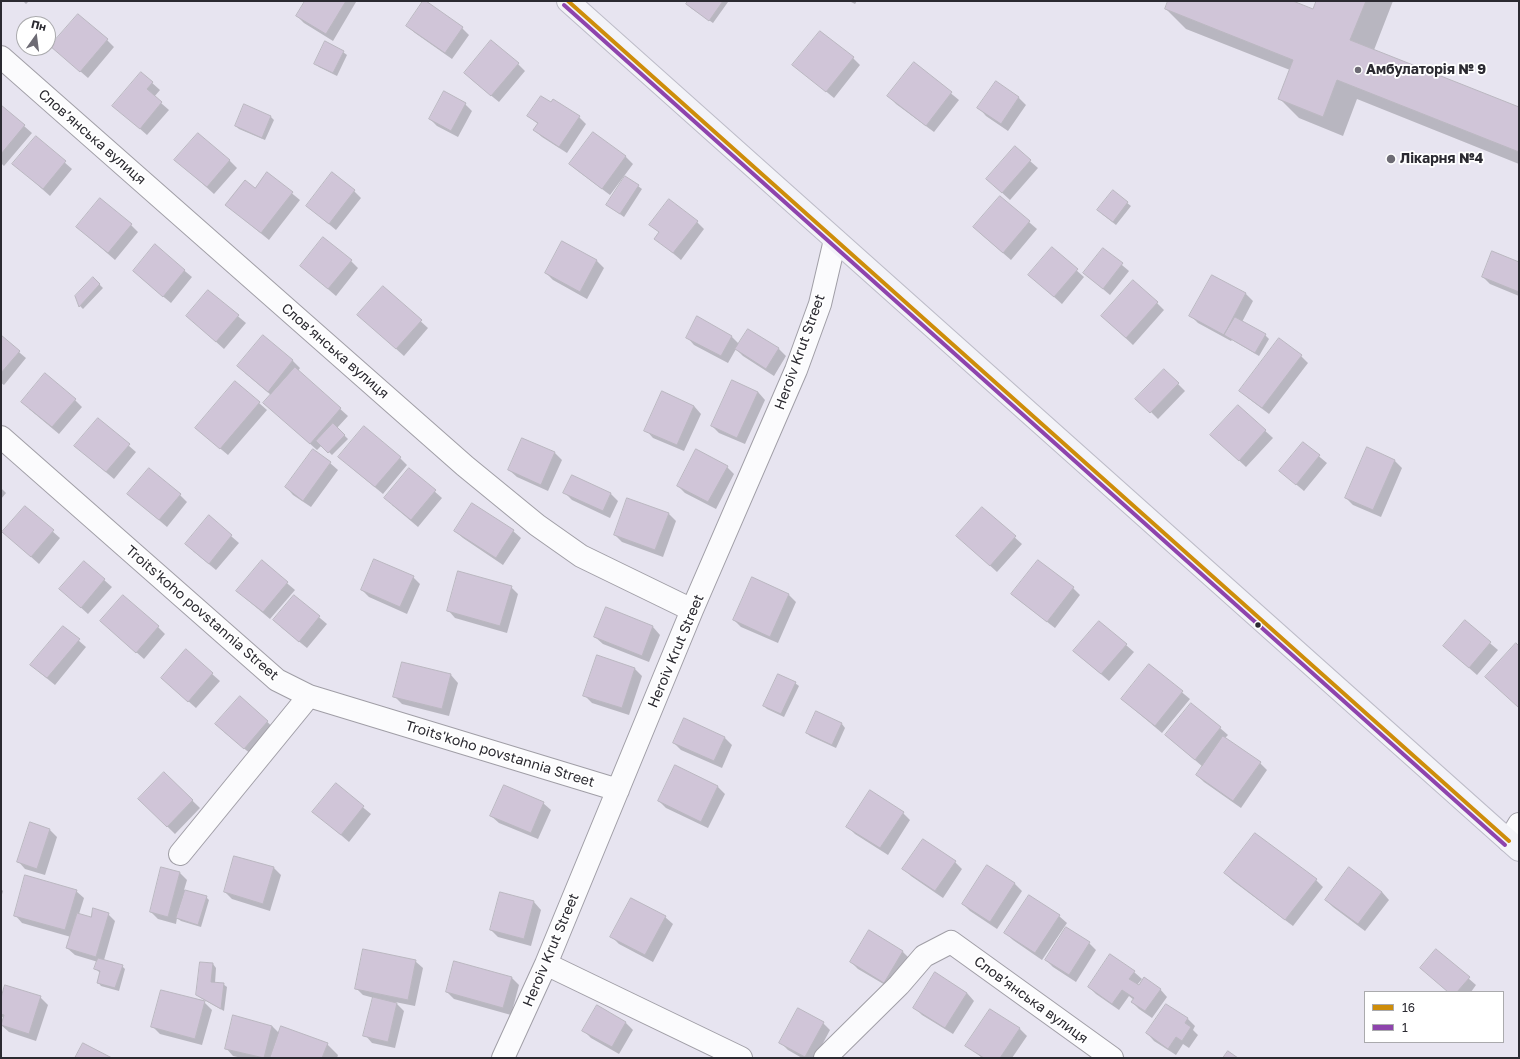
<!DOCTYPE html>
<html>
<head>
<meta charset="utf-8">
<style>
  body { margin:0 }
  #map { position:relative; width:1520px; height:1059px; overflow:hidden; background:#e7e4f0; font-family:"Golos Text",sans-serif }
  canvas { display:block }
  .frame { position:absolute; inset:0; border:2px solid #2b2a31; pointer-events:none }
  .legend { position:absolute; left:1364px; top:991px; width:140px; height:52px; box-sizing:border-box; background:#fff; border:1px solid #aaaaad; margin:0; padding:5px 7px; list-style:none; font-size:12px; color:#2b2a31 }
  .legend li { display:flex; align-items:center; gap:8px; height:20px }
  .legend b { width:20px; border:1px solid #aaaaad }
  .north { position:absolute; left:16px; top:16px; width:40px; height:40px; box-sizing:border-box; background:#fff; border:1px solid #aaaaad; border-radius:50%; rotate:14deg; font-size:11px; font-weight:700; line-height:16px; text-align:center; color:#2b2a31 }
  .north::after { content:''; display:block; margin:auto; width:14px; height:18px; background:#6d6b74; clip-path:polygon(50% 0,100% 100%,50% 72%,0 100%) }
</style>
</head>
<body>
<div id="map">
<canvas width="1520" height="1059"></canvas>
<div class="frame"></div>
<ul class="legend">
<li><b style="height:5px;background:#ce8d0a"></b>16</li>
<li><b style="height:5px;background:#8e44ad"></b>1</li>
</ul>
<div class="north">Пн</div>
</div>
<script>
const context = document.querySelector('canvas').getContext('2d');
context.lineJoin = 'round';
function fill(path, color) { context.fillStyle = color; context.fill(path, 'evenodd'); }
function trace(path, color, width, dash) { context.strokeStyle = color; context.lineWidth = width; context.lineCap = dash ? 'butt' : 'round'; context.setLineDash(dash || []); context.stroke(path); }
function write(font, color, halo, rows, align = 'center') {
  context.font = font + ' "Golos Text",sans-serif'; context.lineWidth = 3.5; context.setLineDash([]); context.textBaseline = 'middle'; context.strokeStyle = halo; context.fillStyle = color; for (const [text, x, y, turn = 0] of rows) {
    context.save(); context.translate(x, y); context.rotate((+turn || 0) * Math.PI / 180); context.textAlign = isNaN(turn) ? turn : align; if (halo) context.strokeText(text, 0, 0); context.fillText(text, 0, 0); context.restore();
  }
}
const shadow = new Path2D(`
  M23 1H29L26 4Z
  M306 1H355L356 2 333 41 304 23 297 16Z
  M690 1H727L728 2 713 23 691 8 687 4Z
  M849 1H857L855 4Z
  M1169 1H1290L1314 10 1317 1H1393L1374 50 1519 108V164L1357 99 1343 136 1299 118 1279 98 1290 70 1186 29 1166 9Z
  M407 26 462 28 469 35 452 59 415 33Z
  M107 40 114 47 88 78 59 53Z
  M343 52 347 55 337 76 319 67 316 64Z
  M853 58 860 65 834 98 794 65Z
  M518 64 525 71 499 102 472 80Z
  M915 64 959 100 934 132 896 104 889 96Z
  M141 73 160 90 154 97 169 110 147 135 114 106Z
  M996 83 1019 98 1026 105 1008 131 986 116 979 108Z
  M465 104 472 111 458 137 437 126 430 119Z
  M1 106 32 133 4 166 1 163Z
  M245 106 271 117 274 120 265 140 239 129 236 126Z
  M528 116 579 117 586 124 567 153 542 137 534 130 538 124Z
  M593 133 626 157 633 164 610 195 578 171 570 164Z
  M36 137 72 169 50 196 14 164Z
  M1015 148 1038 168 1010 200 987 179Z
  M176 160H229L237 168 214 194Z
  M267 173 300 200 269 240 226 205 255 189Z
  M638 186 642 189 624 217 607 205Z
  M354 191 361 198 336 230 307 206Z
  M1113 192 1131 206 1116 225 1102 214Z
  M1000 197 1037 229 1011 260 981 234Z
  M697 222 704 229 681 260 656 239 660 233 651 225Z
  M131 225 138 232 115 260 77 227Z
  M563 242 597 261 604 268 587 299 553 280 546 273Z
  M155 246 192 277 171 303 141 278Z
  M1052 249 1084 277 1062 304 1037 282Z
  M1103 249 1129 271 1110 295 1084 273Z
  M351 261 358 268 336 296 301 266Z
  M1519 263V296L1490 284 1483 277Z
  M1212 276 1246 294 1253 301 1242 322 1265 335 1269 339 1259 356 1232 340 1231 341 1198 323 1191 316Z
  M93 278 103 288 83 309 80 306 76 296Z
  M383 287 428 328 404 356 366 322Z
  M208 291 246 323 224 349 187 316Z
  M1157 303 1164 310 1133 345 1102 316Z
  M748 330 779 349 786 356 774 376 743 356 736 349 728 363 694 345 687 337 731 336 739 344Z
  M263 336 293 361 300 368 298 371 348 416 337 428 348 439 332 455 322 445 317 450 272 410 271 395 245 373Z
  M1 337 26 358 4 385 1 383Z
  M1301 356 1308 363 1269 414 1248 398 1241 391Z
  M1164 370 1185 391 1158 419 1137 398Z
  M235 382 267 410 228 455 204 435Z
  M662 392 694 406 701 414 684 451 653 438 646 430Z
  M758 392 765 400 745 444 719 433 712 426Z
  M75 400 82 407 59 434 29 409Z
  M1238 406 1273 438 1246 467 1219 442Z
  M98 419 136 452 114 479 83 453Z
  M523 439 555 453 562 460 548 491 517 477 509 470Z
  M1303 443 1327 463 1304 491 1280 471Z
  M1368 449 1395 461 1402 468 1381 517 1353 505 1346 498Z
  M400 458 407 465 383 494 347 464Z
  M330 463 338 470 311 507 293 495 286 487Z
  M727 467 734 474 716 509 685 493 678 486Z
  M409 469 442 498 418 527 392 505Z
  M572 476 611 494 618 501 610 518 572 500 565 493Z
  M1 488 6 493 1 499Z
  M128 494 180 495 187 502 167 527Z
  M25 507 60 538 39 564 3 532Z
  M982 508 1022 544 997 572 965 543Z
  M668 513 676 521 663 557 622 542 615 535Z
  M209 517 239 543 216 570 193 551Z
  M455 531H513L521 538 503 565 463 538Z
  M84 562 112 587 88 614 68 596Z
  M262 562 295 590 270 619 245 598Z
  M413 577 420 584 407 614 369 597 362 590Z
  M511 587 518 594 507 633 455 618 448 610Z
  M1073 588 1080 595 1055 628 1020 601 1013 594Z
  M789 595 796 602 778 643 741 627 734 620Z
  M294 596 327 624 307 648 281 627Z
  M607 609 653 627 660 635 649 662 603 644 595 637Z
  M101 621 158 627 165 634 144 659Z
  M1465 622 1498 650 1477 675 1452 653Z
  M63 627 86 647 55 685 39 672Z
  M1126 645 1134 652 1109 681 1082 658Z
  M186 651 220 681 196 708 162 678Z
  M597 657 635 669 642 676 629 715 592 703 584 695Z
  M1149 665 1190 699 1162 733 1122 699Z
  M451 675 458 683 449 716 402 704 394 696Z
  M795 683 799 686 784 717 767 709 764 706Z
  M240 697 275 729 252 755 224 732Z
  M1191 704 1220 728 1228 735 1225 738 1260 763 1267 770 1241 808 1204 782 1197 775 1203 767 1166 735Z
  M817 712 842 724 845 728 836 748 810 736 807 733Z
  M684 720 725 738 732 745 722 768 681 750 674 743Z
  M676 766 718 787 725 794 708 828 666 808 659 801Z
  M164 773 200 808 175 834 139 799Z
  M336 785 371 814 349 842 314 812Z
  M543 803 551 810 538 839 499 823 491 816Z
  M903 813 910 820 888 855 855 834 848 827Z
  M50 830 57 837 45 875 25 869 18 861Z
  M955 862 962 869 943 898 911 876 904 868Z
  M987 866 1015 884 1022 891 997 929 970 911 963 904Z
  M274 868 281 875 270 911 232 899 225 892Z
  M179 872 187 880 184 890 206 897 209 900 201 927 181 921 177 918 176 924 158 919 151 912Z
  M1225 873 1316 880 1323 887 1293 926 1233 881Z
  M1 889 3 891 1 898Z
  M76 891 84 898 79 914 91 918 108 914 115 921 104 960 122 966 125 969 119 991 101 986 98 982 100 973 96 969 98 962 75 955 67 948 71 937 22 923 15 915Z
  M1382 892 1389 900 1365 931 1333 907 1326 900Z
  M534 902 541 910 531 946 498 937 491 930Z
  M1059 916 1067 923 1042 960 1013 940 1006 933Z
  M665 917 673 924 653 962 619 944 612 937Z
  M869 931 903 952 910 959 892 989 858 969 851 962Z
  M1089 943 1096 950 1076 982 1053 967 1046 960Z
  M1436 950 1476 985 1471 992H1449Z
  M415 961 423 968 415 1006 395 1002 404 1011 395 1048 372 1043 365 1035 374 998 363 995 356 988Z
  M201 963 213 964 216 968 215 983 223 984 227 987 224 1011 201 998 197 995Z
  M1134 972 1142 979 1137 985 1160 989 1167 997 1152 1018 1139 1009 1132 1002 1134 1000 1129 996 1119 1010 1096 994 1089 987Z
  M936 974 967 993 974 1001 953 1034 922 1015 915 1008Z
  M511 977 519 985 511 1015 454 999 447 992Z
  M40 997 48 1005 36 1041 9 1032 1 1025 4 1018 1 1016V1001Z
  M204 1002 212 1010 202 1045 160 1034 153 1027Z
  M1166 1005 1188 1019 1195 1026 1193 1030 1198 1035 1189 1048 1183 1044 1176 1055 1154 1041 1147 1033Z
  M990 1010 1020 1029 1027 1036 1012 1058H982L967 1045Z
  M626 1023 633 1030 619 1054 591 1038 584 1031Z
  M823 1023 830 1030 815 1058H802L788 1050 781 1043Z
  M272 1026 280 1034 327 1044 338 1055 337 1058H242L233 1056 226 1048Z`);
const building = new Path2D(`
  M305 1H346L326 34 296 16Z
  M423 1H426L463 27 445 53 406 26Z
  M688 1H723L709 21 686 4Z
  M1168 1H1293L1313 9 1316 1H1366L1350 40 1519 107V152L1337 80 1323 117 1278 99 1293 60 1165 9Z
  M78 14 108 39 80 72 50 46Z
  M820 31 854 57 826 92 792 65Z
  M491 40 519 63 491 96 464 73Z
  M325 41 344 51 333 73 314 64Z
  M914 62 952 92 926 126 887 96Z
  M141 72 153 82 147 89 162 102 140 129 112 106Z
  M996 81 1019 97 1001 124 977 108Z
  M444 91 466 103 451 131 429 119Z
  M541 96 551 102 553 99 580 116 559 147 533 130 538 123 527 116Z
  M244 104 271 116 262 138 235 126Z
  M1 105 25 125 1 154Z
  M593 132 626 156 602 189 569 164Z
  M198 133 230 160 207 187 174 160Z
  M36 136 66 161 43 189 12 164Z
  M1015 146 1031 160 1002 193 986 179Z
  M267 172 293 192 261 233 225 205 245 180 255 188Z
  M332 172 355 190 329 224 306 206Z
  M625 176 639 185 620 214 606 205Z
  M1113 190 1128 202 1113 222 1097 210Z
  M1000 196 1030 221 1003 253 973 227Z
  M100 198 132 224 108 253 76 227Z
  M669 199 698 221 673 253 654 239 659 232 649 225Z
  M323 237 352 260 328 289 300 266Z
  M562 241 597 260 580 292 545 273Z
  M155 244 185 270 163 297 133 271Z
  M1052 247 1078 269 1054 297 1028 275Z
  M1103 248 1123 263 1103 289 1083 273Z
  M1492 251 1519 262V292L1482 277Z
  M1212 275 1246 293 1224 335 1189 316Z
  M93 277 100 284 79 307 75 296Z
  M1133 280 1158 302 1126 338 1101 316Z
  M383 286 422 320 396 349 357 315Z
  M208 290 239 315 216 342 186 316Z
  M697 316 732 336 721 356 686 338Z
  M1235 317 1266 334 1255 353 1224 335Z
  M748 329 779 348 766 369 735 349Z
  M1 335 20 351 1 373Z
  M263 335 293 360 268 392 237 366Z
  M1279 338 1302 355 1262 408 1239 391Z
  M295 367 341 408 310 444 263 403Z
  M1164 369 1179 383 1150 413 1135 399Z
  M45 373 76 399 52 427 21 402Z
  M732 380 758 392 737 438 711 426Z
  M235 381 260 402 220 449 195 428Z
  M662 391 694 406 677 445 644 431Z
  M1238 405 1266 430 1239 461 1210 435Z
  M98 418 130 444 106 472 74 446Z
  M333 423 345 435 328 453 316 441Z
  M364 426 401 457 375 487 338 457Z
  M522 438 555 452 541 485 508 470Z
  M1303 442 1320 455 1296 485 1279 471Z
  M1367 447 1395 460 1373 510 1345 498Z
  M313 449 331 462 303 501 285 487Z
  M696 449 728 466 708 502 677 486Z
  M149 468 181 494 159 520 127 494Z
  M409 468 436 490 411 520 384 498Z
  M572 475 611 493 603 511 563 493Z
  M627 498 669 513 655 550 614 535Z
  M472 503 514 530 496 558 454 531Z
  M25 506 54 530 31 557 2 532Z
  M982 507 1016 536 990 566 956 536Z
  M209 515 232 535 209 564 185 544Z
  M374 559 414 576 400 607 361 590Z
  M262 560 288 582 263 612 236 591Z
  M1038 560 1074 587 1047 622 1011 594Z
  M84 561 105 579 81 608 59 589Z
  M458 571 512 586 500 626 447 611Z
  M752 577 789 594 770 637 733 620Z
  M123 595 159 626 136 653 100 621Z
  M294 595 320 616 299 642 273 620Z
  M606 607 653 626 642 656 594 637Z
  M1465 620 1491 642 1469 668 1443 646Z
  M1099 621 1127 644 1101 674 1073 651Z
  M63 626 80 639 47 678 30 665Z
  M1516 643 1519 646V706L1518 707 1485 677Z
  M186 649 213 673 188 702 161 678Z
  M597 655 635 668 622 708 583 696Z
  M402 662 451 674 442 709 393 697Z
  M1149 664 1183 691 1155 726 1121 699Z
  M778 674 796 682 781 714 763 706Z
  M240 696 268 721 244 749 215 724Z
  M1191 703 1221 727 1195 760 1165 735Z
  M816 711 842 723 832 745 806 733Z
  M684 718 725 737 714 761 673 743Z
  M1223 736 1261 762 1233 801 1196 775Z
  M675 765 718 786 701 822 658 801Z
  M164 772 193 800 167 827 138 799Z
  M336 783 364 806 341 835 312 812Z
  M504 785 544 802 531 833 490 816Z
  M870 790 904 812 880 848 846 827Z
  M30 822 50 829 37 869 17 862Z
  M1255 833 1317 879 1285 920 1224 873Z
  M923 839 956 861 935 891 902 869Z
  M234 856 274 867 263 904 224 892Z
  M987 865 1015 883 990 922 962 904Z
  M161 867 180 872 168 917 150 912Z
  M1349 867 1382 892 1358 924 1325 900Z
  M25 875 77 890 65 930 14 916Z
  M185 890 207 896 198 925 176 918Z
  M500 892 534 901 524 939 490 930Z
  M1029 895 1060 915 1035 953 1004 933Z
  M631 898 666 916 645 955 610 937Z
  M93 908 109 913 96 957 66 948 77 913 91 917Z
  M1066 927 1090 942 1069 975 1045 960Z
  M869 930 903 951 884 983 850 962Z
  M363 949 416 960 408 1000 355 989Z
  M1436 949 1470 977 1457 992H1448L1420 968Z
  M1110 954 1135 971 1129 979 1139 985 1144 977 1161 989 1145 1011 1131 1002 1134 998 1122 990 1112 1004 1088 987Z
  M98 958 123 965 115 988 97 983 100 971 94 969Z
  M454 961 512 977 503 1008 446 992Z
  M200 962 213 963 211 982 224 983 221 1009 196 995Z
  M935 972 967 993 945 1028 913 1008Z
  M5 985 41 996 29 1034 1 1025 4 1015 1 1014V998Z
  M161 990 205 1001 195 1039 151 1027Z
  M373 997 397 1003 388 1042 363 1036Z
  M1166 1004 1188 1018 1185 1023 1191 1027 1182 1041 1176 1037 1168 1049 1146 1033Z
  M597 1005 626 1022 612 1047 582 1031Z
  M798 1008 824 1022 805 1057 779 1043Z
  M990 1009 1020 1028 1000 1058H984L965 1046Z
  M233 1015 272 1026 264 1058 225 1049Z
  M281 1026 328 1043 322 1058H270Z
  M83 1043 112 1058H75Z
  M1228 1051 1238 1058H1223Z`);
const minor = new Path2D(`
  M1 57 465 466 537 525 581 556 692 610
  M1 437 277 680 309 696 618 790
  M180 854 309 696
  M546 964 741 1058
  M503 1058 546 964 692 610 796 370 820 304 835 240
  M825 1058 899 985 924 956 951 942 1112 1058`);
const secondary = new Path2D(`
  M1509 841 1519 824`);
const primary = new Path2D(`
  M568 1 1519 850`);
const bus1 = new Path2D(`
  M568 1 1509 841`);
const bus2 = new Path2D(`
  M564 5 1505 845`);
const markers = [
  [1358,70,4,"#6d6b74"],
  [1391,159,5,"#6d6b74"],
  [1258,625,3.5,"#2b2a31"]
];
const poiNames = [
  ["Амбулаторія № 9",1366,70],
  ["Лікарня №4",1400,159]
];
const streetNames = [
  ["Словʼянська вулиця",92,137,41],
  ["Словʼянська вулиця",335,351,41],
  ["Heroiv Krut Street",800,352,-70],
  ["Troits'koho povstannia Street",202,613,41],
  ["Heroiv Krut Street",676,651,-67],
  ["Troits'koho povstannia Street",500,754,17],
  ["Heroiv Krut Street",551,950,-67],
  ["Словʼянська вулиця",1031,1000,36]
];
fill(shadow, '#0003');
fill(building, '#d0c5d8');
trace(building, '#bab7c0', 1);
trace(minor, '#a09ea6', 24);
trace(secondary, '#a09ea6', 24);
trace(primary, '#bdbcc8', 24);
trace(minor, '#fbfbfd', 22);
trace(secondary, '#fbfbfd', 22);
trace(primary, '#f3f3f8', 22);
trace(bus1, '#ce8d0a', 4);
trace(bus2, '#8e44ad', 4);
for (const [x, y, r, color] of markers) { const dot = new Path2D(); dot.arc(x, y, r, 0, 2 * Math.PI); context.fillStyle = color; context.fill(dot); trace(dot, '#fff', 1.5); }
write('bold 14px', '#2b2a31', '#fff', poiNames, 'left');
write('14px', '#2b2a31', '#fff', streetNames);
</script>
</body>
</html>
